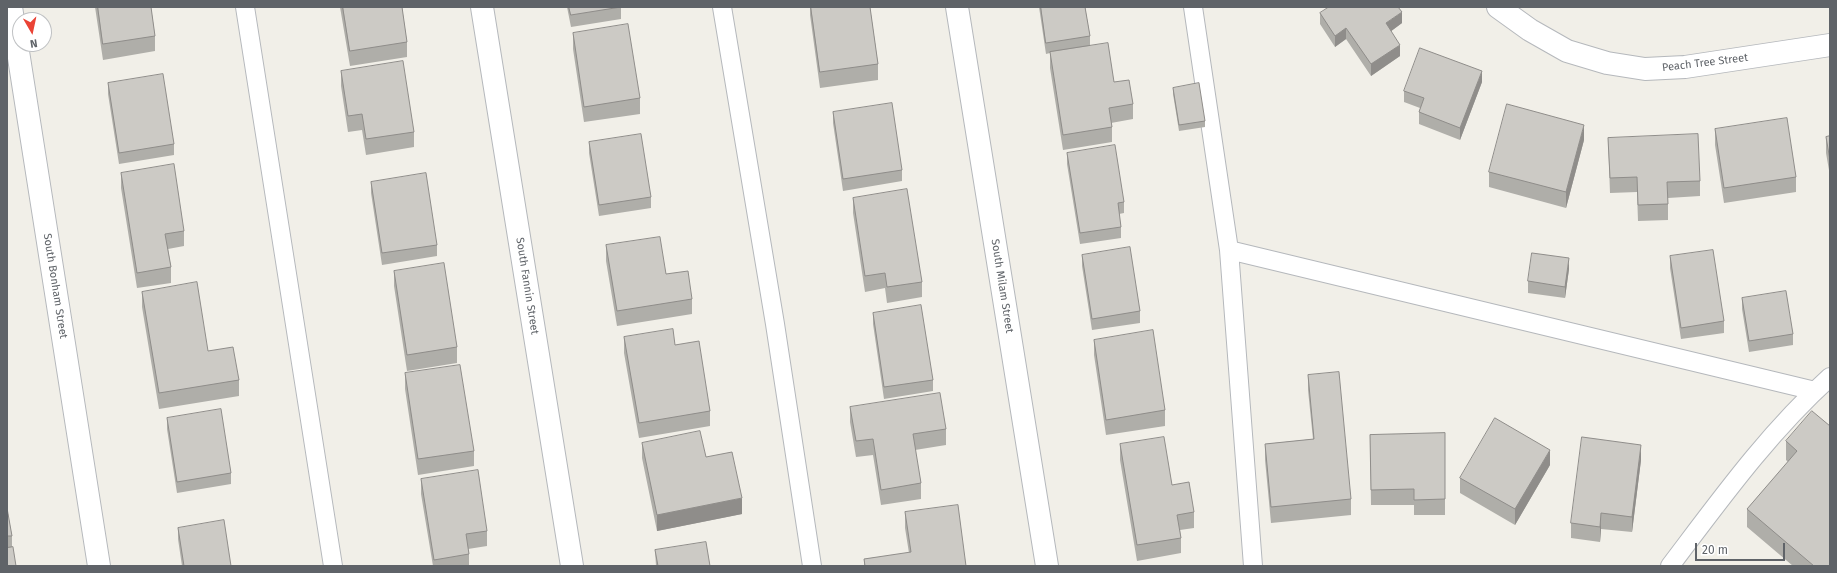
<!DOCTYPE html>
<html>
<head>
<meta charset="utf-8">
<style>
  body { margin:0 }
  #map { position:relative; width:1837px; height:573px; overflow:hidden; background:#f1efe8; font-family:"Fira Sans",sans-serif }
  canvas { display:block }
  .frame { position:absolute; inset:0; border:8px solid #5f6368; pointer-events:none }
  .north { position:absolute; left:12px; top:12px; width:40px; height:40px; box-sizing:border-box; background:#fff; border:1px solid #bfc1c3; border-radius:50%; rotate:171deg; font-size:11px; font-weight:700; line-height:16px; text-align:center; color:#5f6368 }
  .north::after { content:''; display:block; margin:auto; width:14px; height:18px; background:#ea4335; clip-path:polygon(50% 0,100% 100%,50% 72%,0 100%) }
  .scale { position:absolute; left:1695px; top:543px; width:90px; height:18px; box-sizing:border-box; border:2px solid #5f6368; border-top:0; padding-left:5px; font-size:12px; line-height:14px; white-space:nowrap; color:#5f6368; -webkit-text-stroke:3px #fff; paint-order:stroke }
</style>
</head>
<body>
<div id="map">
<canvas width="1837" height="573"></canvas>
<div class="frame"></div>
<div class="north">N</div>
<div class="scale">20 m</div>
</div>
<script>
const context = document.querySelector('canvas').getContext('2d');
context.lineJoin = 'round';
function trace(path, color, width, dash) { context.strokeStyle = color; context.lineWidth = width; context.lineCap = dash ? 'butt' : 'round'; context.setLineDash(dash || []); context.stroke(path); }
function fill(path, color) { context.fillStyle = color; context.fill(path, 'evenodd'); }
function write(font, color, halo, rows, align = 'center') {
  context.font = font + ' "Fira Sans",sans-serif'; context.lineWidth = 3; context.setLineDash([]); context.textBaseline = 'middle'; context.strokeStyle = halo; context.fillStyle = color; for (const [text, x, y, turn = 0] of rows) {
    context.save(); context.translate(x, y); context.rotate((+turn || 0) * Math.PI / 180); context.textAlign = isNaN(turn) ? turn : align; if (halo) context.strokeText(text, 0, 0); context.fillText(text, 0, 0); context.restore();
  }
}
const lane = new Path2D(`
  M245 7 333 566
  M722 7 775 324 812 566
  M1193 7 1229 250 1253 566
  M1229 250 1815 391
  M1670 566C1720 500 1768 433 1830 377`);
const street = new Path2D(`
  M11 7 99 566
  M482 7 572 566
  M957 7 1047 566
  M1498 7 1530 30 1567 51 1607 63 1645 69 1685 67 1830 45`);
const wall = new Path2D(`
  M95 7H151L155 36V51L103 60Z
  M340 7H402L407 42V57L350 66Z
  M567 7H621V19L571 27Z
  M810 7H870L878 64V80L820 88 810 15Z
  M1039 7H1085L1090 36V46L1114 82 1133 104V119L1111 123 1112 127V142L1063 150 1050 68V53L1046 54Z
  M1320 13 1402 23 1391 31 1400 56 1371 76 1346 39 1335 47 1320 24Z
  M573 33 640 98V114L584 122 573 49Z
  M341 71 414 132V147L366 155 362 130 348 132 341 86Z
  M1482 82 1460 140 1419 124V112L1420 108 1404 102V91Z
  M108 83 174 144V155L119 164 108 94Z
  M1173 88 1205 121V127L1179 131 1173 94Z
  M833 112 902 170V181L843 191 833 123Z
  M1715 129 1796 177V192L1724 203 1715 145Z
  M1830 136V176L1826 153V137Z
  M1608 138 1700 181V196L1668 198V220L1638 221 1637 192 1610 193Z
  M1584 140 1566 208 1489 187V172Z
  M589 142 651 197V208L599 216 589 153Z
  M1067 153 1124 202V213L1119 214 1121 227V238L1080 244 1067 164Z
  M121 173 184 231V246L168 249 171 267V283L137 288 121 188Z
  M371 182 437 245V256L382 265 371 193Z
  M853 198 922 282V297L887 303 885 288 865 292 853 213Z
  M606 245 666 274 692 299V314L617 326 606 261Z
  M1082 255 1140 311V323L1092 330 1082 266Z
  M1670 256 1724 321V333L1681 339 1670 268Z
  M1569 269 1565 298 1528 293V281Z
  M394 271 457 347V363L407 371 394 286Z
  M142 292 208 351 239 380V396L159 409 142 307Z
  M1742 298 1793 334V345L1749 352 1742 309Z
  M873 313 933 380V391L884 399 873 324Z
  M624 337 675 345 710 411V426L639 438 624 353Z
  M1094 340 1165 410V426L1106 435 1094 355Z
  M405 373 474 451V466L418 475 405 389Z
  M1308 375 1351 499V515L1271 523 1265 460V444L1313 439 1308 390Z
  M850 407 946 429V445L915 450 921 483V499L881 505 873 455 856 457 850 422Z
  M167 418 231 473V484L177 493 167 429Z
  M1830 426V566H1793L1747 527V509L1788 462 1786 460V441Z
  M1445 433V515H1414V505H1371L1370 435Z
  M642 443 706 457 742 514 657 531 642 458Z
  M1120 444 1172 485 1194 512V528L1180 530 1181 538V553L1137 561 1120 460Z
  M1641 460 1632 532 1601 529 1600 542 1571 538V523Z
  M1550 465 1515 525 1460 493V478Z
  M421 479 487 531V546L468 549 469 554V566H433L421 494Z
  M7 508 12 536V547L7 566Z
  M905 512 966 566H864V559L909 553 905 528Z
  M178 528 231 566H182L178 539Z
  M655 550 710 566H656Z`);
const shadedWall = new Path2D(`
  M1402 12V23L1386 35V23Z
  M1346 28V39L1335 47V36Z
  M1400 45V56L1371 76V64Z
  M1482 71V82L1460 140V128Z
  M1584 125V140L1566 208V192Z
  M1569 258V269L1565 298V287Z
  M1641 445V460L1632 532V517Z
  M1550 450V465L1515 525V509Z
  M742 498V514L657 531V515Z
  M1601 513V529L1600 542V527Z`);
const building = new Path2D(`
  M98 7H151L155 36 103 44Z
  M343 7H402L407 42 350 51Z
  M569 7H621L571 15Z
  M811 7H870L878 64 820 72Z
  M1041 7H1085L1090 36 1046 43Z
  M1329 7H1398L1402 12 1386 23 1400 45 1371 64 1346 28 1335 36 1320 13Z
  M628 24 640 98 584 107 573 33Z
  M1108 43 1114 82 1129 80 1133 104 1109 108 1112 127 1063 135 1050 52Z
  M1420 48 1482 71 1460 128 1419 112 1424 98 1404 91Z
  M403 61 414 132 366 139 362 114 348 116 341 71Z
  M163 74 174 144 119 153 108 83Z
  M1199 83 1205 121 1179 125 1173 88Z
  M892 103 902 170 843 179 833 112Z
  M1507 104 1584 125 1566 192 1489 172Z
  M1787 118 1796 177 1724 188 1715 129Z
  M641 134 651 197 599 205 589 142Z
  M1698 134 1700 181 1667 182 1668 204 1638 205 1637 177 1610 178 1608 138Z
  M1830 136V160L1826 137Z
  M1115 145 1124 202 1118 203 1121 227 1080 233 1067 153Z
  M174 164 184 231 165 234 171 267 137 273 121 173Z
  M426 173 437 245 382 253 371 182Z
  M907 189 922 282 887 287 885 273 865 276 853 198Z
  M660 237 666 274 688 271 692 299 617 311 606 245Z
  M1130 247 1140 311 1092 319 1082 255Z
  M1713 250 1724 321 1681 328 1670 256Z
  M1532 253 1569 258 1565 287 1528 281Z
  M444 263 457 347 407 355 394 271Z
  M197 282 208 351 233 347 239 380 159 393 142 292Z
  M1786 291 1793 334 1749 341 1742 298Z
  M921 305 933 380 884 387 873 313Z
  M673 329 675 345 699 341 710 411 639 423 624 337Z
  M1153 330 1165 410 1106 420 1094 340Z
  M460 365 474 451 418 459 405 373Z
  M1339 372 1351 499 1271 507 1265 444 1314 439 1308 375Z
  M940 393 946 429 913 434 921 483 881 490 873 439 856 441 850 407Z
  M221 409 231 473 177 482 167 418Z
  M1812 411 1830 426V566H1814L1747 509 1797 451 1786 441Z
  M1495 418 1550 450 1515 509 1460 478Z
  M700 431 706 457 732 452 742 498 657 515 642 443Z
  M1445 433V499L1414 500V489L1371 490 1370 435Z
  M1164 437 1172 485 1189 482 1194 512 1177 515 1181 538 1137 545 1120 444Z
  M1582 437 1641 445 1632 517 1601 513 1600 527 1571 523Z
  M478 470 487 531 466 534 469 554 434 560 421 479Z
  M958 505 966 566H865L864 559 911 552 905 512Z
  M7 508 12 536H7Z
  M224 520 231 566H184L178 528Z
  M706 542 710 566H658L655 550Z
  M13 547 16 566H7V548Z`);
const streetNames = [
  ["Peach Tree Street",1705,63,-7],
  ["South Bonham Street",55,286,81],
  ["South Fannin Street",527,286,81],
  ["South Milam Street",1002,286,81]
];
trace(lane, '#b5b8bc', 20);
trace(street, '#b5b8bc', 24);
trace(lane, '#fff', 18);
trace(street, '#fff', 22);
fill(wall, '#afaea9');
fill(shadedWall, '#8f8d8a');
fill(building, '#cccac5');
trace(building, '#8f8d8a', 1);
write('11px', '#5f6368', '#fff', streetNames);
</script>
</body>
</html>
